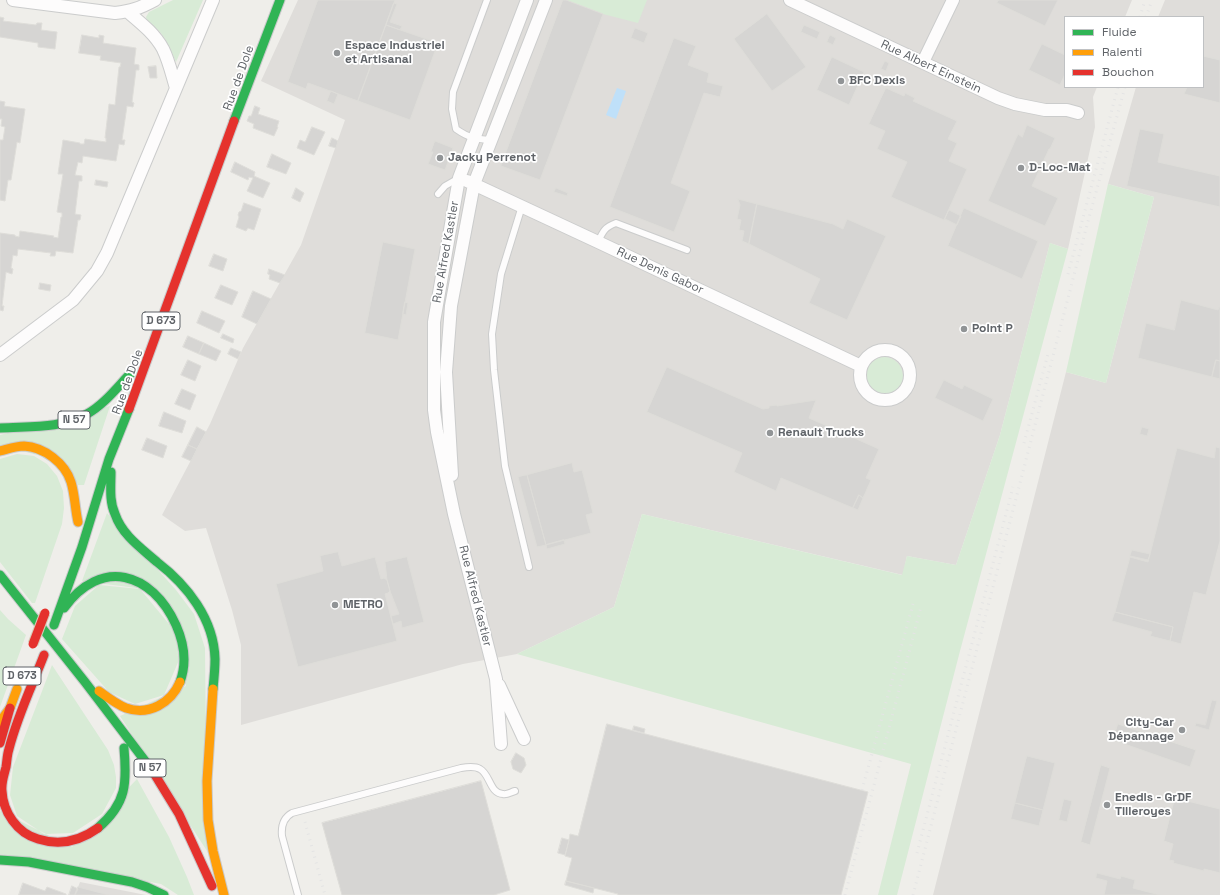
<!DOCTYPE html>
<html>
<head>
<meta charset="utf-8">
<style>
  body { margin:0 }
  #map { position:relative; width:1220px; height:895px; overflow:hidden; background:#efeeea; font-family:"Space Grotesk",sans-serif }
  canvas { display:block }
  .legend { position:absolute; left:1064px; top:16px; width:140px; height:72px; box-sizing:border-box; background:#fff; border:1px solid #bfc1c3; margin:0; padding:5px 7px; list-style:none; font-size:12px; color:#5f6368 }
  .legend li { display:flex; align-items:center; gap:8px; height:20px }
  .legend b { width:20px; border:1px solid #bfc1c3 }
</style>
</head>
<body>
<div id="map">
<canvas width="1220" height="895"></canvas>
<ul class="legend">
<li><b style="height:5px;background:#30b455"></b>Fluide</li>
<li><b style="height:5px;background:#ff9f0a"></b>Ralenti</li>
<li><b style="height:5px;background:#e5322d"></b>Bouchon</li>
</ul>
</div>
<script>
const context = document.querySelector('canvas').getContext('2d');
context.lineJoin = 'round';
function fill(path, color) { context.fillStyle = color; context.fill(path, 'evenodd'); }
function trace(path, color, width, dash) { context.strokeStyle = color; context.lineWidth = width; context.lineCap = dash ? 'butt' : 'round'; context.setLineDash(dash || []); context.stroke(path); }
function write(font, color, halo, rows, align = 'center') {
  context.font = font + ' "Space Grotesk",sans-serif'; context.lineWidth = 3.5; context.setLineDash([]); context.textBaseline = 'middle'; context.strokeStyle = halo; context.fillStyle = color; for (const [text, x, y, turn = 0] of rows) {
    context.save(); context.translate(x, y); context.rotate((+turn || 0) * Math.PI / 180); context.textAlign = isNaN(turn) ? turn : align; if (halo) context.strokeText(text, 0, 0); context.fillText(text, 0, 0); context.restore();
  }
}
const industrial = new Path2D(`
  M298 0H1132L1125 17H1065V87H1097L1093 97 1095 127 1068 249 1050 243 1000 435 956 565 907 556 903 575 642 514 614 607 517 654 463 664 241 725V645L232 610 206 528 185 531 162 515 210 424 243 348 301 245 345 120 261 81Z
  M1165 0H1220V895H933L1066 372 1106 383 1154 197 1108 184 1136 87H1203V17H1158Z
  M80 882 146 895H75Z`);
const green = new Path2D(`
  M173 0H203L176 62C171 51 167 40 159 31 154 26 147 25 146 17L149 12Z
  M566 0H647L638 23 603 14Z
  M1108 184 1154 197 1106 383 1066 372Z
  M1050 243 1068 249 960 651 897 895H878L911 764 517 654 614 607 642 514 902 575 907 556 956 565 1000 435Z
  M865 376a19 19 0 1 1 38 0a19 19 0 1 1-38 0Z
  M110 406 84 485H78L67 463 0 445V435Z
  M17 454 34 456 47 464 57 476 63 491 64 508 62 524 35 603H32L0 562V459Z
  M107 513 176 590 194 614 205 648 207 851 120 716 186 686 160 591 82 581Z
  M99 585 140 589 169 624 179 660 164 695 135 704 109 692 62 639 75 606Z
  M0 610 8 619 26 635 0 707Z
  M52 665 108 750 114 765 116 777V788L102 814 73 833 44 834 17 816 10 795 13 767Z
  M137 779 169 837 187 877 194 895H178L161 884 0 854V811L72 847Z`);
const water = new Path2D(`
  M617 88 626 91 616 119 606 115Z`);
const building = new Path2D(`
  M318 0H395L358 101 308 83 306 89 288 82Z
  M563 0H566L603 14 540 180 501 166Z
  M999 0H1058L1045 26 997 3Z
  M394 3 397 4 390 22 402 26 400 30 386 25Z
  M767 14 806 67 772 91 734 39Z
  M0 17 4 18 3 21 36 25 37 23H42L41 30 57 32 55 49 38 47V43L0 37Z
  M386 25 438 43 410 120 358 101Z
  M804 25 820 32 817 39 801 32Z
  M635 28 648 33 644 43 631 38Z
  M82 35 99 38V35L104 36 103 43 136 48 134 64 139 65V70H136L132 102 134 103 133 107 127 106 122 140H125L124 145 119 144 116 161 83 156 82 163 78 162 75 175 82 176V181H79L75 214 81 215 80 220H78L73 253 56 251 55 256H50L51 253 18 249 17 256 13 255 11 268 13 269 12 274 6 272 2 306H4L3 311 0 310V233L15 235V236L19 237 20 231 54 236 53 237 58 238 61 217H62V213L57 212 63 174H58L63 140 80 143V144H84L85 139 106 142V138H105L109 104 115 105 119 67H120L121 63 100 60 101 56 79 53Z
  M830 35 836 38 833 45 827 42Z
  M674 38 696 46 688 65 709 73 707 82 723 86 720 97 704 93 671 183 690 191 674 232 610 207Z
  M1042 44 1065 55V74L1060 85 1029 70Z
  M1203 56 1220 60V103L1184 94 1187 87H1203Z
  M832 57 864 72 849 105 817 90Z
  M885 61 889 63 886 71 881 69Z
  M156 66 157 78H150L148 67Z
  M886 88 904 96 905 93 915 98 913 101 957 121 948 139 957 143 949 161 967 169 944 220 891 197 907 162 877 149 885 131 869 124Z
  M331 91 338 94 334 104 327 101Z
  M0 101 5 102 4 106 25 109 20 143 17 142 11 180H8L5 201 0 200V140H3L5 127 1 126 2 119H0Z
  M255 106 260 108 258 114 279 121 277 127H278L274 136 253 128 254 124 247 121 249 116H251Z
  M1027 125 1055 138 1050 149H1049L1032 186 1058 198 1045 226 988 201 1018 134 1022 137Z
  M312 127 325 132 314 155 297 148 300 140 305 142Z
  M1140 129 1164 134 1158 162 1220 176V207L1127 186Z
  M332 138 338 141 336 148 329 146Z
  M435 141 453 148 445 170 428 164 433 152H431Z
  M272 154 291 163 286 174 267 167Z
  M235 162 255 172 254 176 270 183 263 198 247 191 253 178 249 177 248 180 231 172Z
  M96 180 108 182 107 187 95 185Z
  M296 188 304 193 300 202 292 198Z
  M556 188 568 193 567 196 554 192Z
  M738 199 757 204 749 244 742 241 744 231 739 230 741 220 737 219 740 205Z
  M244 203 261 209 254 230 248 228 246 231 236 227 239 217 238 215 239 212 241 211Z
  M757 204 833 224 843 229 847 219 886 236 847 320 809 303 820 279 749 244Z
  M964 208 1038 241 1022 279 948 246Z
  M949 210 961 216 957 225 945 219Z
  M383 242 415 249 398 340 365 333Z
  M214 254 227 259 223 271 209 266Z
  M269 269 285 275 280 283 269 279 270 275 268 274Z
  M40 283 51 285 50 291 39 289Z
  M221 285 238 292 232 305 215 298Z
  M253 291 271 299 257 324 242 317Z
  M1181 300 1218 310 1219 307H1220V361L1216 360 1212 377 1138 358 1146 323 1174 330Z
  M405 302 408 303 406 315 403 314Z
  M202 311 225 321 219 333 197 323Z
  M223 334 234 339 233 343 221 338Z
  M188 336 204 343 199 354 183 347Z
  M204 343 221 351 216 361 199 354Z
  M231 348 241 352 238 359 228 354Z
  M188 360 201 366 195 381 181 375Z
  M1216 360 1220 361V379L1212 377Z
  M667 367 763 409 769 408V406L777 405V406L816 400 809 418 879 449 866 478 871 480 863 498 859 495 853 508 781 478 776 491 734 472 742 453 647 412Z
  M944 380 962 389 964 385 993 399 983 421 935 398Z
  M182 389 196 395 190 410 175 404Z
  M164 412 186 421 182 433 159 426Z
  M197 427 206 432 197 449 188 445Z
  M1142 427 1149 429 1147 436 1140 434Z
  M147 438 167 446 163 458 142 450Z
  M188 445 197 449 191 461 182 457Z
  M1216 447 1220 448V541L1206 595 1194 592 1181 644 1170 641 1173 627 1115 612 1130 557 1148 562 1177 448 1214 458Z
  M572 463 574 472 582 470 593 513 586 515 591 533 546 545 527 475Z
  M527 475 546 545 537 547 518 477Z
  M859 495 863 498 858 510 853 508Z
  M564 540 565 544 547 549 546 545Z
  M1132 550 1150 554 1148 560 1130 556Z
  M338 552 342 566 375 557 381 579 384 578 387 580 390 591 388 593 385 594 397 641 298 667 276 584 323 571 320 556Z
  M407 557 424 622 402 628 401 621 393 624 391 616 399 614 390 591 387 580 385 562Z
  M1115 612 1173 627 1170 641 1150 636 1152 632 1112 621Z
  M1212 700 1217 701 1209 730 1195 726 1196 723 1205 725Z
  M607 724 868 792 841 895H618V894L566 881 572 858 565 856 569 840 570 834 578 836Z
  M1118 724 1196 750 1190 767 1113 740Z
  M634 726 645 729 644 733 633 730Z
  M516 753 524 758 526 765 521 773 513 769 511 762Z
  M1027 756 1055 763 1043 810 1015 803Z
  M1101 765 1110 768 1090 845 1081 842Z
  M481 781 510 890 494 895H342L322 823Z
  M1175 798 1220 809V875V873L1204 869V871L1173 863 1174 861 1169 860 1173 844 1164 841Z
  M1064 799 1072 801 1067 822 1059 820Z
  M1015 803 1043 810 1039 826 1011 819Z
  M562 838 569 840 565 855 558 853Z
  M1097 873 1120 879 1121 876 1135 880 1133 888 1160 895H1104L1107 881 1096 878Z
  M566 881 594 888 593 893 565 885Z
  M23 883 45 891 47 887 66 894V895H19Z
  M72 886 78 889 75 895H69Z
  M78 887 109 895H75Z`);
const lane = new Path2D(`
  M487 0 453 92 452 109 456 129C469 138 475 139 491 140
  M438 194 445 186 459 178
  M522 206 501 274 492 334 494 370 505 466 529 567
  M598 242C603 231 605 227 616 223L687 250
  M298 895 282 836C281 826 283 818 292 813L461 768C467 767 475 766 480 769 490 774 490 794 503 794 507 795 511 792 515 791`);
const street = new Path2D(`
  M13 0 115 13C132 11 140 8 155 0
  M790 0 998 98 1015 104 1045 110H1067L1078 113
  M128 12C141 23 155 34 163 49 169 61 172 75 176 88
  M923 62 953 0
  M467 181 598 242 861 366
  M860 375a25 25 0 1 1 50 0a25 25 0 1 1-50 0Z
  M0 355 73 300 97 271 107 253 213 0
  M452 475 446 372 451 306 474 184 546 0
  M499 685 524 739
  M501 744 496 679 454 514 437 432 434 410V322L459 178 527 0`);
const fast = new Path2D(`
  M234 121 280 0
  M0 428C29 426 61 429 87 414 105 404 118 386 132 372
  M111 472C111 486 109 501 115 514 122 535 141 548 157 562 187 585 214 619 215 659 215 669 214 679 213 689
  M0 575 85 682 152 770
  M64 608C101 557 152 572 176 625 184 643 187 663 180 682
  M54 625 82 547 109 459 129 409
  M98 828C127 803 127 783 124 748
  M0 860 29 862 132 882 147 887 164 895`);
const slow = new Path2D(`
  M0 451C8 449 16 446 24 446 44 447 65 463 71 482 75 495 75 509 78 522
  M213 689 207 781 208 820 213 851 224 895
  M99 691C107 697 116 704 126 708 149 716 171 703 180 682
  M0 722 10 708 17 689`);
const jam = new Path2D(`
  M129 409 234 121
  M44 655C32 686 17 717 9 749 7 755 7 761 6 767 4 775 1 783 2 791 3 812 17 833 38 839 60 846 80 841 98 828
  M0 743 10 708
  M152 770 179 814 212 886`);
const rail = new Path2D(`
  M1140 17 1145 0
  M1146 17 1152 0
  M1068 274 1118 87
  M1024 443 1048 354
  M862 790 913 604
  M305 822 325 895
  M917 853 1013 487
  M845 895 921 607
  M913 895 1087 225 1125 87`);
const jamBridge = new Path2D(`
  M33 644 45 613`);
const markers = [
  [337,53,4,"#919496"],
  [841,81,4,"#919496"],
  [440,158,4,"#919496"],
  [1021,168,4,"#919496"],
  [964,329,4,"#919496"],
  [770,433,4,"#919496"],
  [335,605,4,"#919496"],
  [1182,730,4,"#919496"],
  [1107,805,4,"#919496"]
];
const shields = [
  [161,321,38],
  [74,420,32],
  [22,676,38],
  [150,768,32]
];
const shieldNames = [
  ["D 673",161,321],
  ["N 57",74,420],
  ["D 673",22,676],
  ["N 57",150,768]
];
const poiNames = [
  ["Espace Industriel",345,46],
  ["et Artisanal",345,60],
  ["BFC Dexis",849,81],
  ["Jacky Perrenot",448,158],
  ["D-Loc-Mat",1029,168],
  ["Point P",972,329],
  ["Renault Trucks",778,433],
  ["METRO",343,605],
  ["City-Car",1174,723,"right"],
  ["Dépannage",1174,737,"right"],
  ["Enedis - GrDF",1115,798],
  ["Tilleroyes",1115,812]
];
const streetNames = [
  ["Rue Albert Einstein",931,67,25],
  ["Rue de Dole",239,78,-70],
  ["Rue Alfred Kastler",446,252,-80],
  ["Rue Denis Gabor",660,271,25],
  ["Rue de Dole",128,382,-70],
  ["Rue Alfred Kastler",475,596,76]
];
fill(industrial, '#dfddda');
fill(green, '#d8ebd6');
fill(water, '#bfe0f9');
fill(building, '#d6d5d3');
trace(building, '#deddd9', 1);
trace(lane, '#cbcccc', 8);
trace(street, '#cbcccc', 14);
trace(fast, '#cacacb', 11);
trace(slow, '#cacacb', 11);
trace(jam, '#cacacb', 11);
trace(lane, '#fdfcfc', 6);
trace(street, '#fdfcfc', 12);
trace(fast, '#30b455', 9);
trace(slow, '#ff9f0a', 9);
trace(jam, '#e5322d', 9);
trace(rail, '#e4e4e4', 3, [1, 5]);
trace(jamBridge, '#d7ceb8', 11, []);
trace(jamBridge, '#e5322d', 9);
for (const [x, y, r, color] of markers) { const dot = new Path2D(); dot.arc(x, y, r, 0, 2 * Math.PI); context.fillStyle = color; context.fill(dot); trace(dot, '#fff', 1.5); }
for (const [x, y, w] of shields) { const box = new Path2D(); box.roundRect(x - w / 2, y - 9, w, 18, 3); context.fillStyle = '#fff'; context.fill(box); trace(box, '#5f6368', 1); }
write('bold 11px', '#5f6368', null, shieldNames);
write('bold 12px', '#5f6368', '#fff', poiNames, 'left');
write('12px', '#5f6368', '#fff', streetNames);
</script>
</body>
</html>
